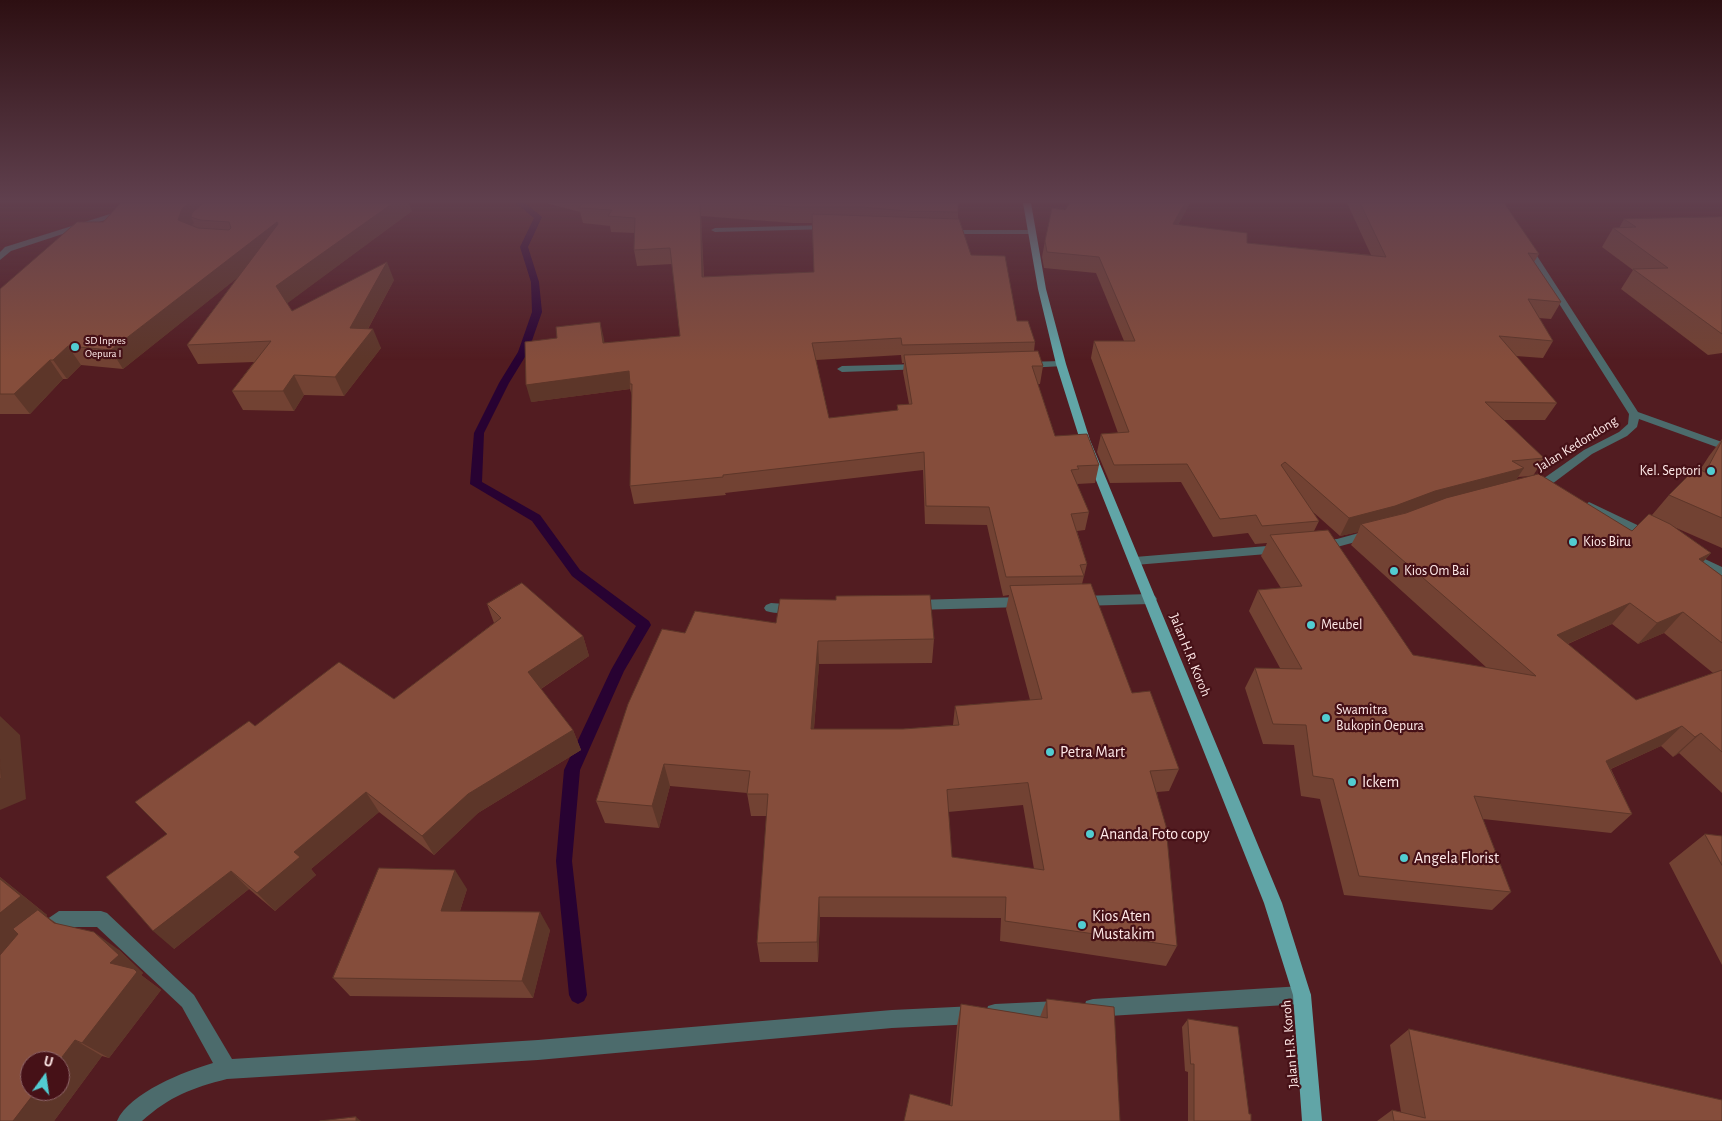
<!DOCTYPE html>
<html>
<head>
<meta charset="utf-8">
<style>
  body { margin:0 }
  #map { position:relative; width:1722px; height:1121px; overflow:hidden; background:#521c21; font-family:"Alegreya Sans",sans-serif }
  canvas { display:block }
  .north { position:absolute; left:20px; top:1051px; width:50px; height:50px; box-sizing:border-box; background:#461117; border:1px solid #90676b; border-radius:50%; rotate:14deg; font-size:14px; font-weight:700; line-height:20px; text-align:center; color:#ffe9e8 }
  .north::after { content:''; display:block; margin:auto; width:18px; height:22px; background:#52ccd1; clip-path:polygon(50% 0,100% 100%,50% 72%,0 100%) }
</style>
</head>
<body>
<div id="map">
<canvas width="1722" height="1121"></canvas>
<div class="north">U</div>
</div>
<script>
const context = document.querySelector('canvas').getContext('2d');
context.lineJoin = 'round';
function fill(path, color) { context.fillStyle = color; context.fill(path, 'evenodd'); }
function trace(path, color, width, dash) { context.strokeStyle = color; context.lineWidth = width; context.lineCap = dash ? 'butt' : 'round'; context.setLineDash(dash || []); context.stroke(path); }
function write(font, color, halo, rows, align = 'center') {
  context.font = font + ' "Alegreya Sans",sans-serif'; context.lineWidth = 4.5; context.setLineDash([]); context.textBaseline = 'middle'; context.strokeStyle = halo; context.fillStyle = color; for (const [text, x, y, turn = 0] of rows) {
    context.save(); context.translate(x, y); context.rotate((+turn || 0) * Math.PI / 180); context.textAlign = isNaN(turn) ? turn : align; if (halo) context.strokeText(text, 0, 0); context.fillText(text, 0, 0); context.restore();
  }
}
const stream = new Path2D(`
  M516 203H525L542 217 528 247 539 282 542 312 528 352 509 383 484 433 482 482 540 515 580 570 649 621 651 625 624 671 580 770 572 861 587 995 584 1001 578 1004 572 1001 569 995 556 861 564 770 611 670 636 626 572 576 532 521 470 484 474 433 499 383 518 352 532 312 531 282 520 247 534 218Z`);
const minor = new Path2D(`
  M145 203H157L11 251 0 260V252L5 247Z
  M828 225H831V229L715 232 711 230 715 228Z
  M944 230H1032L1036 232 1032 234H947L943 232Z
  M1523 243 1530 245 1638 412 1722 442V449L1639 419 1637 427 1627 436 1592 454 1548 487 1536 490 1532 489 1530 486 1532 483 1540 481 1584 450 1619 432 1628 424 1629 414 1522 245Z
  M1061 361 1066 364 1064 366 1026 368 1021 365 1026 362Z
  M921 364 925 365V369L842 372 837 369 842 366Z
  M1589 502 1654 533 1656 536 1650 540 1646 539 1585 509 1583 506Z
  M1370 530 1376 534 1374 537 1337 547 1319 549 1313 545 1319 541 1337 539Z
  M1279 545 1285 549 1279 553 1135 565 1129 561 1135 557Z
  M1692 553 1722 567V577L1688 560 1686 557Z
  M1150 594 1155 596 1157 599 1155 602 1150 604 1080 606 1075 604 1073 601 1075 598 1080 596Z
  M1023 597 1028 599 1030 602 1028 605 1023 607 915 610 910 608 908 605 910 602 915 600Z
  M771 603 800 605 802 608 800 611C790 614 776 614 766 611L764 608 766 605Z
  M59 911H101L107 913 194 995 232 1059 538 1040 892 1010 975 1006 982 1008 984 1015 982 1022 975 1024 892 1028 538 1060 227 1079C192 1088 170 1096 142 1121H117C129 1093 185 1071 213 1063L182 1007 97 927H62L43 941 37 938 34 932 37 926Z
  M1302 986 1308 989 1311 995 1308 1001 1302 1004 1093 1017 1086 1015 1084 1008 1086 1001 1093 999Z
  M1058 1001 1065 1003 1067 1010 1065 1017 1058 1019 995 1022 988 1020 986 1013 988 1006 995 1004Z`);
const major = new Path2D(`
  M1023 203H1031L1046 289 1066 364 1090 440 1282 903 1311 995 1322 1121H1302L1293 995 1264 903 1080 440 1056 364 1038 289Z`);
const wall = new Path2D(`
  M121 203 412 211 287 303 292 311 394 280 368 329 381 348 344 396 304 395 294 411 243 410 232 391 254 362 198 364 187 345 238 277 123 369 81 365 67 379H63L30 414H0V289L103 222Z
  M546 203H958V219L971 255 1017 321 1035 342 1034 351 1043 366 1040 384H1038L1055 436 1099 465 1095 483 1077 484 1089 512 1085 530 1077 531 1087 564 1082 584 1132 693 1179 769 1169 791 1157 792 1177 946 1166 966 1000 941 1001 918 820 917 818 962H760L757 943 767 816H751L747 793 670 786 659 828 605 823 596 801 685 633 776 623 934 639 932 663 819 664 814 729H903L953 725 955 706 1030 700 1006 609 1009 595 1003 596 987 525 925 524 923 470 725 493 726 495 634 504 630 486 632 396 630 389 531 402 604 339V343L680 336 672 264 637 266 634 250 635 233 611 232 610 226 583 223 580 212ZM701 216 793 223H812L814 272 704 277ZM901 355 902 363H904L903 372 909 404 897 405V411L829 418 816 360ZM1023 805 1034 869 952 857 948 812Z
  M1070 203H1190L1178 225 1247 243 1371 255 1347 203H1504L1539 254 1534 262 1561 302 1551 319 1539 318 1553 341 1543 358 1516 356 1557 403 1545 420H1504L1544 458 1533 476 1632 531 1652 515 1669 495 1700 470 1709 456 1722 439V548L1674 527 1711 553 1703 562 1722 576V793L1679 753 1673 757 1661 746 1611 769 1632 814 1611 833 1483 819 1511 892 1492 910 1344 895 1320 799 1301 796 1294 745 1263 744 1245 688 1255 668H1280L1249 611 1258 590 1281 588 1261 556 1267 543 1255 544 1248 533 1213 537 1181 482 1110 483 1097 452 1101 434 1118 433 1091 358 1094 341H1124L1096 273 1044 268 1042 257 1045 241ZM1531 476 1516 480 1518 477ZM1312 511 1340 536 1358 532 1351 545 1487 668 1413 655 1314 531 1319 521ZM1612 624 1638 644 1664 633 1713 673 1636 700 1568 644Z
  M1722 217V353L1708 355 1621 289 1633 270 1602 247 1613 228H1619L1624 219Z
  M487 604 583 636 589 656 541 689 573 730 581 750 478 813 434 855 379 812 311 869 316 875 275 911 249 889 174 949 167 834 394 699 494 623Z
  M1705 834 1722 836V965L1669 863Z
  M0 877 47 915 46 916 56 923 119 950 143 973 141 975 161 990 109 1058 102 1056 54 1121 4 951 0 954Z
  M467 889 460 911 550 930 533 998 350 996 333 978Z
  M1047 999 1120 1121H904L950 1106 957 1026 961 1004 1040 1017Z
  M1188 1019 1249 1114 1251 1121H1188V1072L1185 1071 1182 1027Z
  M1409 1029 1722 1121H1377L1392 1110 1401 1112 1390 1045Z`);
const shadedWall = new Path2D(`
  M188 203H214L191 217 194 223 191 226 178 220 182 209Z
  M393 203H409L412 211 285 305 276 286Z
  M700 203 701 216 704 294 702 277Z
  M1185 203H1190L1169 240 1173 224Z
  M277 222 285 240 123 369 111 350Z
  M387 262 394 280 358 347 350 328Z
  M600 322 604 339 607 360 603 343Z
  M373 329 381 348 344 396 335 377Z
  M68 346 81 365 67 379 53 360Z
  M50 360 63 379 30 414 14 394Z
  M629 371 630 389 531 402 526 385Z
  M294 375 304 395 294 411 283 391Z
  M1524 468 1512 486 1361 524 1358 532 1340 536 1349 518 1435 491Z
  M1711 553 1692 574 1699 559Z
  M1630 603 1612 624 1540 656 1557 635Z
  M1683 612 1664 633 1638 644 1657 623Z
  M583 636 589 656 536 692 528 672Z
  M818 641 819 664 812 752 811 729Z
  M0 716 20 735 26 799 0 810Z
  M1682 726 1661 746 1586 780 1606 761Z
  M573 730 581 750 478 813 434 855 422 836 468 794Z
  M1701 733 1679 753 1673 757 1695 737Z
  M664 764 670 786 659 828 652 806Z
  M366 792 379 812 311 869 316 875 275 911 257 893 294 852Z
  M455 870 467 889 454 929 441 911Z
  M231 871 249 889 174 949 153 931Z
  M0 877 47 915 46 916 64 929 54 923 46 916 0 954Z
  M819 897 820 917 818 962 817 942Z
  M540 912 550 930 533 998 522 981Z
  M94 932 119 950 143 973 141 975 161 990 109 1058 82 1043 110 963Z
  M75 1040 102 1056 54 1121H13L36 1091H60V1061H59Z
  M356 1117 361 1121H356Z`);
const building = new Path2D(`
  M121 203H188L182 209 178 220 198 228 229 230 231 228 229 222 200 220 191 217 192 213 203 203H393L276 286 292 311 387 262 350 328 373 329 335 377 294 375 283 391H232L271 341 187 345 278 224 277 222 111 350 68 346 53 360H50L14 394H0V289L77 222H103Z
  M583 203H700L702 277 814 272 812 214 959 219 971 255 1005 256 1017 321H1028L1035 342 902 345 901 338 812 343 829 418 898 410 897 405 912 404 904 355 1038 351 1043 366H1032L1055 436 1087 434 1099 465 1077 466 1079 469 1071 470 1089 512 1071 514 1087 564 1080 565 1084 576 1006 577 989 507 926 506 924 452 723 475V477L630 486 632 384H630L629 371 526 385 525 342 557 338 556 327 600 322 603 343 680 336 670 248 634 250 635 218 608 216 612 210 579 208Z
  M739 203H958V212L907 211 862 207H792Z
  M1070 203H1185L1173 224 1247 233V243L1386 257 1360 203H1504L1539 254 1528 253 1561 302 1528 299 1553 341 1499 336 1557 403 1485 402 1544 458 1512 461 1524 468 1435 491 1395 506 1349 518 1285 462 1281 465 1319 521 1262 526 1256 515 1220 519 1187 464 1114 465 1101 434 1129 432 1094 341H1135L1099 257 1047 252 1045 241 1052 208 1065 210Z
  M1722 217V334L1633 269 1668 268 1613 228 1636 227 1624 219Z
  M1722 441V518L1669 495 1696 468 1705 472Z
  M1539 474 1632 531 1649 514 1670 524 1711 553 1699 559 1722 576V643L1683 612 1657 623 1630 603 1557 635 1636 700 1722 670V752L1701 733 1695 737 1682 726 1606 761 1632 814 1474 796 1511 892 1359 876 1333 779 1313 776 1306 725 1273 724 1255 668 1302 669 1258 590 1302 586 1270 535 1328 530 1413 655 1536 676 1361 524 1406 513 1446 498Z
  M522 583 583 636 528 672 573 730 468 794 422 836 366 792 294 852 300 857 257 893 231 871 153 931 106 877 167 834 135 802 249 721 255 726 339 662 394 699 501 618 487 604Z
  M1091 584 1132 693 1150 691 1179 769 1150 771 1166 826 1177 946 1005 921 1006 897H819L817 942 757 943 768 794H747L750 771 664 764 652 806 596 801 628 704 662 629 685 633 695 611 776 623 780 599 836 600V596L930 595 934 639 818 641 811 729H903L959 725 955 706 1042 699 1010 586ZM1028 783 1044 870 952 857 947 790Z
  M0 760 1 778 0 779Z
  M1705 834 1722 836V865Z
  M379 868 455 870 441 911 540 912 522 981 333 978Z
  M0 879 21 896 0 913Z
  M38 910 54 923 94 932 119 955 110 963 134 969 137 972 82 1043 75 1040 59 1061H30V1091H36L13 1121H0V955L18 934 13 929Z
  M1047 999 1114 1007 1120 1121H904L910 1094 952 1106 961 1004 1047 1018Z
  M1188 1019 1238 1027 1249 1114H1251V1121H1194V1064H1191Z
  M1409 1029 1722 1100V1121H1394L1392 1110 1425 1118Z
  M356 1117V1121H320Z`);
const markers = [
  [75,347,5,"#52ccd1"],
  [1711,471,5,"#52ccd1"],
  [1573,542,5,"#52ccd1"],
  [1394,571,5,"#52ccd1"],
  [1311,625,5,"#52ccd1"],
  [1326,718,5,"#52ccd1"],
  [1050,752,5,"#52ccd1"],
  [1352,782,5,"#52ccd1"],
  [1090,834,5,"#52ccd1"],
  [1404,858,5,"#52ccd1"],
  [1082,925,5,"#52ccd1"]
];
const farPoinames = [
  ["SD Inpres",85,341],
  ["Oepura I",85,354]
];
const streetNames = [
  ["Jalan Kedondong",1577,444,-32],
  ["Jalan H.R. Koroh",1190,655,68],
  ["Jalan H.R. Koroh",1290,1044,-95]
];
const poiNames = [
  ["Kel. Septori",1701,471,"right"],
  ["Kios Biru",1583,542],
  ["Kios Om Bai",1404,571],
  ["Meubel",1321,625],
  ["Swamitra",1336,710],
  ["Bukopin Oepura",1336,726]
];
const nearPoinames = [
  ["Petra Mart",1060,752],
  ["Ickem",1362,782],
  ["Ananda Foto copy",1100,834],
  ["Angela Florist",1414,858],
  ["Kios Aten",1092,916],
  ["Mustakim",1092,934]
];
fill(stream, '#280232');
fill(minor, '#4c6b6c');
fill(major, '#61a5a7');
fill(wall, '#724233');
fill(shadedWall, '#5d3629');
fill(building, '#854d3b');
trace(building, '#5d3629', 1);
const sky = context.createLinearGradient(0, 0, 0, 360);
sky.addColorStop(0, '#2d0f12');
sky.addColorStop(0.56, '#60404e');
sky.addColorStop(1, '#60404e00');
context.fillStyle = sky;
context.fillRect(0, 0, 1722, 360);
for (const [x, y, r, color] of markers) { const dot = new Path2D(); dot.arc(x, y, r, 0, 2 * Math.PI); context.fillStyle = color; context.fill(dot); trace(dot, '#461117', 2); }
write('11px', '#ffe9e8', '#461117', farPoinames, 'left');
write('14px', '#ffe9e8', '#461117', streetNames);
write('14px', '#ffe9e8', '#461117', poiNames, 'left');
write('16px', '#ffe9e8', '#461117', nearPoinames, 'left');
</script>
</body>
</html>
